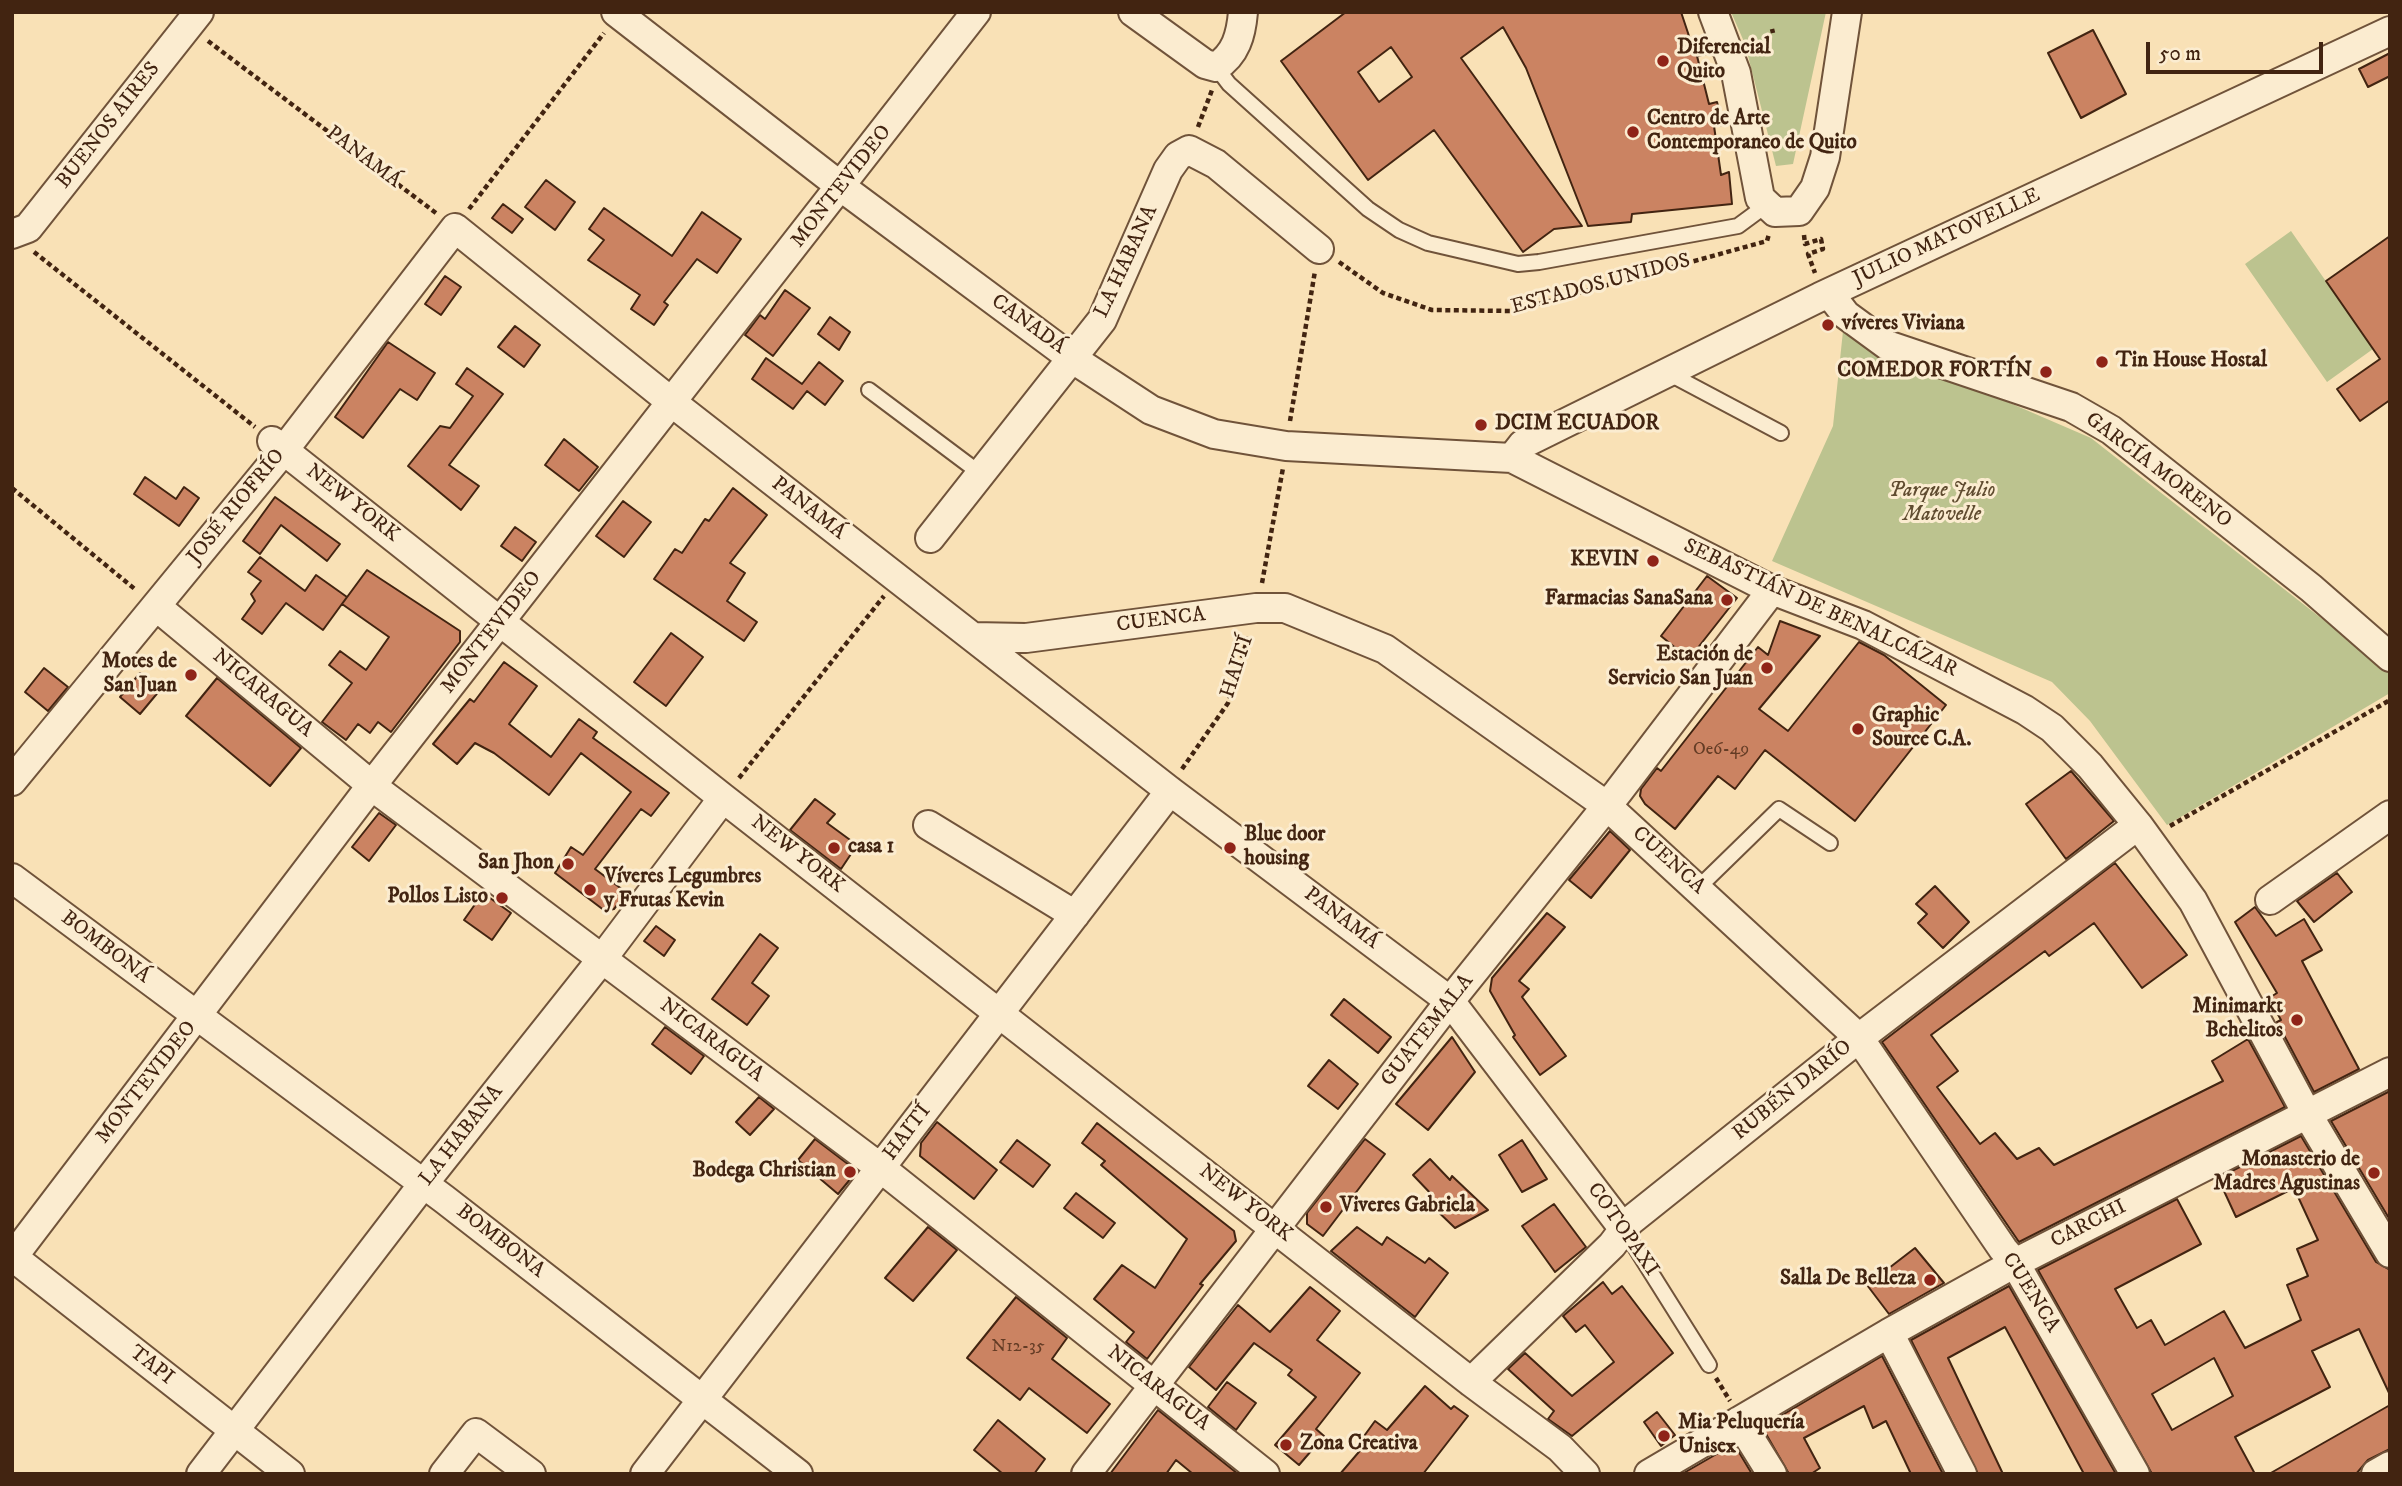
<!DOCTYPE html>
<html>
<head>
<meta charset="utf-8">
<style>
  body { margin:0 }
  #map { position:relative; width:2402px; height:1486px; overflow:hidden; background:#f9e1b6; font-family:"IM FELL DW Pica",serif }
  canvas { display:block }
  .frame { position:absolute; inset:0; border:14px solid #422411; pointer-events:none }
  .scale { position:absolute; left:2146px; top:42px; width:177px; height:32px; box-sizing:border-box; border:4px solid #422411; border-top:0; padding-left:9px; font-size:21px; line-height:24px; white-space:nowrap; color:#422411; -webkit-text-stroke:5px #fbecd0; paint-order:stroke }
</style>
</head>
<body>
<div id="map">
<canvas width="2402" height="1486"></canvas>
<div class="frame"></div>
<div class="scale">50 m</div>
</div>
<script>
const context = document.querySelector('canvas').getContext('2d');
context.lineJoin = 'round';
function fill(path, color) { context.fillStyle = color; context.fill(path, 'evenodd'); }
function trace(path, color, width, dash) { context.strokeStyle = color; context.lineWidth = width; context.lineCap = dash ? 'butt' : 'round'; context.setLineDash(dash || []); context.stroke(path); }
function write(font, color, halo, rows, align = 'center') {
  context.font = font + ' "IM FELL DW Pica",serif'; context.lineWidth = 6; context.setLineDash([]); context.textBaseline = 'middle'; context.strokeStyle = halo; context.fillStyle = color; for (const [text, x, y, turn = 0] of rows) {
    context.save(); context.translate(x, y); context.rotate((+turn || 0) * Math.PI / 180); context.textAlign = isNaN(turn) ? turn : align; if (halo) context.strokeText(text, 0, 0); context.fillText(text, 0, 0); context.restore();
  }
}
const green = new Path2D(`
  M1731 12H1826L1793 164 1776 166 1745 44Z
  M2291 231 2373 349 2327 382 2245 264Z
  M1843 331 2091 438 2390 672V693L2167 825 2090 721 2052 682 1772 561 1833 426Z`);
const building = new Path2D(`
  M1346 12H1681L1690 39 1701 37 1707 54 1697 56 1709 104 1717 102 1723 125 1714 126 1721 175 1729 172 1732 204 1632 214 1631 222 1588 226 1526 68 1503 27 1461 58 1582 226 1554 229 1523 252 1434 130 1368 180 1281 61ZM1391 47 1412 77 1379 102 1358 72Z
  M2093 30 2126 94 2081 118 2048 53Z
  M2390 53V76L2368 87 2359 69Z
  M546 180 575 202 555 230 525 207Z
  M503 204 523 219 512 233 492 218Z
  M604 208 672 256 702 212 741 239 717 273 697 259 664 302 668 305 654 325 631 309 640 295 588 260 604 240 589 229Z
  M2390 236V400L2360 421 2337 389 2380 359 2326 281Z
  M445 276 461 287 441 315 425 304Z
  M785 290 810 308 773 356 745 335 760 315 765 319Z
  M830 317 850 332 839 350 818 334Z
  M515 326 540 345 524 367 498 347Z
  M388 342 435 373 417 400 400 389 363 438 335 417Z
  M766 358 802 384 819 362 843 381 825 405 807 391 793 409 752 379Z
  M467 368 503 394 449 465 479 486 461 510 408 466 440 426 450 428 473 396 456 384Z
  M564 439 598 467 579 491 545 465Z
  M145 477 176 499 184 487 199 498 179 526 134 494Z
  M733 488 767 515 730 563 745 573 727 601 757 622 744 641 654 579 675 549 682 553 705 519 709 521Z
  M275 497 340 544 327 561 281 525 260 554 243 541Z
  M623 501 651 522 624 557 596 536Z
  M515 527 536 542 522 561 501 546Z
  M260 557 305 591 316 575 347 597 323 630 286 603 262 634 242 619 255 601 251 594 261 581 248 572Z
  M367 570 460 631V642L391 732 378 722 370 733 358 724 346 740 322 722 352 683 329 665 340 651 366 670 389 637 342 604Z
  M1707 576 1737 598 1689 659 1661 636Z
  M1780 621 1820 636 1759 709 1788 731 1859 642 1884 655 1946 705 1855 821 1765 750 1735 789 1718 776 1675 829 1645 804 1640 796 1641 789 1657 768 1661 771 1758 647 1768 655Z
  M671 633 703 657 666 706 634 682Z
  M504 662 537 686 509 724 551 757 579 719 597 732 593 738 669 793 651 816 641 809 595 869 627 893 614 909 605 911 555 873 571 847 583 855 631 792 581 753 549 795 494 753 475 743 457 764 433 744 470 699 474 702Z
  M44 668 68 687 48 711 25 692Z
  M140 673 160 690 140 714 120 697Z
  M217 678 301 748 270 786 186 716Z
  M2071 771 2114 821 2066 859 2026 804Z
  M815 799 835 814 827 823 857 845 841 869 790 830Z
  M379 813 396 825 369 861 352 847Z
  M1610 831 1630 850 1591 898 1569 880Z
  M2115 863 2187 955 2142 988 2094 923 2049 956 2045 951 1931 1035 1958 1071 1937 1087 1980 1144 1995 1133 2017 1159 2039 1148 2054 1165 2223 1081 2212 1061 2248 1039 2285 1107 2019 1242 1882 1042Z
  M2337 873 2352 892 2314 922 2297 901Z
  M1935 886 1969 922 1943 948 1918 923 1927 914 1916 904Z
  M483 893 511 913 492 940 464 920Z
  M2255 907 2276 936 2304 919 2322 950 2302 961 2359 1069 2314 1092 2277 1022 2281 1020 2269 998 2277 993 2235 922Z
  M1547 913 1565 927 1519 981 1529 989 1522 997 1566 1056 1540 1075 1513 1037 1515 1035 1490 991 1492 978Z
  M656 926 675 940 664 956 644 941Z
  M760 934 778 948 752 983 769 996 747 1025 712 999Z
  M1344 999 1391 1037 1378 1053 1331 1015Z
  M665 1027 704 1056 691 1074 652 1044Z
  M1452 1037 1475 1072 1428 1130 1396 1104Z
  M1329 1060 1358 1084 1338 1109 1308 1086Z
  M2390 1091V1220L2331 1121Z
  M759 1097 774 1109 750 1135 736 1122Z
  M937 1122 997 1170 974 1199 920 1156 921 1143Z
  M1097 1123 1234 1231 1236 1241 1200 1284 1203 1285 1147 1359 1126 1342 1134 1332 1094 1299 1122 1265 1155 1288 1187 1239 1101 1165 1105 1161 1082 1143Z
  M2301 1136 2376 1262 2390 1270V1395L2359 1329 2312 1351 2330 1387 2235 1437 2255 1474H2152L2038 1270 2177 1199 2201 1244 2115 1289 2137 1328 2151 1320 2165 1345 2224 1311 2245 1348 2301 1320 2287 1285 2308 1276 2297 1249 2318 1240 2294 1188 2236 1217 2218 1178ZM2214 1358 2233 1396 2172 1430 2152 1394Z
  M815 1139 857 1171 838 1194 798 1160Z
  M1365 1139 1385 1154 1323 1236 1307 1224V1213Z
  M1017 1140 1050 1165 1033 1187 1000 1162Z
  M1522 1140 1547 1179 1522 1192 1499 1155Z
  M1430 1159 1450 1180 1452 1176 1488 1210 1455 1228 1428 1202 1433 1196 1413 1175Z
  M1076 1193 1115 1223 1103 1238 1064 1208Z
  M1554 1204 1586 1247 1555 1272 1522 1226Z
  M928 1227 957 1250 913 1301 885 1278Z
  M1357 1227 1382 1245 1387 1237 1425 1263 1429 1258 1448 1273 1415 1317 1331 1251Z
  M1915 1248 1944 1283 1889 1314 1867 1285Z
  M1603 1282 1612 1294 1622 1286 1673 1353 1572 1436 1548 1419 1554 1411 1508 1369 1525 1353 1572 1396 1614 1362 1585 1325 1576 1332 1563 1316Z
  M2009 1286 2116 1474H2084L2005 1327 1948 1358 2003 1474H1978L1911 1340Z
  M1310 1287 1340 1311 1317 1340 1360 1373 1316 1429 1324 1436 1299 1465 1275 1445 1316 1397 1288 1375 1292 1370 1254 1343 1216 1390 1189 1367 1238 1305 1270 1332Z
  M1016 1297 1067 1338 1052 1359 1110 1404 1087 1433 1029 1388 1020 1400 967 1358Z
  M1882 1356 1943 1474H1911L1886 1421 1873 1428 1864 1406 1804 1438 1820 1468 1811 1474H1789L1762 1427Z
  M1227 1382 1256 1403 1236 1430 1208 1407Z
  M1425 1386 1451 1409 1454 1406 1468 1416 1423 1474H1340L1364 1446 1359 1443 1375 1421 1387 1430Z
  M2390 1405V1449L2368 1460 2356 1474H2269Z
  M1158 1410 1238 1474H1193L1176 1460 1166 1474H1110Z
  M1657 1412 1675 1435 1661 1446 1644 1422Z
  M998 1420 1045 1459 1034 1474H1003L974 1450Z
  M1734 1444 1752 1474H1682Z`);
const path = new Path2D(`
  M1772 29 1773 33
  M208 41 436 213
  M1198 127 1212 90
  M469 209 604 33
  M1804 235 1805 244 1821 239 1823 249 1808 254 1815 273
  M34 252 255 427
  M1339 262 1383 293 1432 310 1513 311 1767 241 1769 234
  M1290 421 1315 271
  M12 488 136 590
  M1262 583 1283 468
  M1182 769 1228 703 1249 634
  M739 778 884 596
  M2170 826 2390 700
  M1716 1378 1730 1401`);
const service = new Path2D(`
  M1216 67 1229 84 1368 209 1399 230 1428 243 1518 264 1539 262 1738 226 1757 212 1760 198
  M1668 373 1781 433
  M869 390 981 474
  M1698 888 1779 809 1830 843
  M1623 1228 1709 1365`);
const minor = new Path2D(`
  M616 12 848 192 1073 359 1151 410 1214 434 1286 446 1512 458 1772 590 1863 625 2025 710 2052 728 2090 766 2138 825 2193 901 2306 1112 2390 1253
  M1133 12 1205 64 1216 67C1236 54 1241 35 1243 12
  M1713 12 1736 73 1760 198 1775 212 1799 211 1815 188 1825 157 1847 12
  M12 234 28 228 199 12
  M1829 293 1846 315 1887 345 2071 407 2111 430 2311 588 2390 657
  M272 441 723 798 1471 1382 1560 1448 1585 1474
  M1512 458 1523 444 1820 297 2390 31
  M930 538 1102 320 1168 170 1178 156 1189 150 1216 164 1319 249
  M157 607 381 793 882 1169 1265 1474
  M973 637 1026 638 1256 608H1285L1385 649 1607 806 1859 1038 2003 1249 2015 1263 2135 1474
  M12 781 284 450 455 228 679 408 1170 791 1450 1001 1623 1228
  M928 825 1075 915
  M12 878 444 1199 798 1474
  M2270 900 2390 815
  M13 1257 290 1474
  M12 1258 365 794 976 12
  M1889 1333 1962 1474
  M1471 1382 1612 1245 1630 1221 1859 1038 2138 825
  M1739 1421 1772 1474
  M201 1474 424 1183 602 959 723 798
  M444 1474 476 1433 531 1474
  M645 1474 1170 791
  M1086 1474 1450 1001 1618 792 1772 590
  M1649 1474 1889 1333 2015 1263 2390 1072
  M2376 1474 2390 1466`);
const markers = [
  [1663,61,7,"#8f2418"],
  [1633,132,7,"#8f2418"],
  [1828,325,7,"#8f2418"],
  [2102,362,7,"#8f2418"],
  [2046,372,7,"#8f2418"],
  [1481,425,7,"#8f2418"],
  [1653,561,7,"#8f2418"],
  [1727,600,7,"#8f2418"],
  [1767,668,7,"#8f2418"],
  [191,675,7,"#8f2418"],
  [1858,729,7,"#8f2418"],
  [834,848,7,"#8f2418"],
  [1230,848,7,"#8f2418"],
  [568,864,7,"#8f2418"],
  [590,890,7,"#8f2418"],
  [502,898,7,"#8f2418"],
  [2297,1020,7,"#8f2418"],
  [850,1172,7,"#8f2418"],
  [2374,1173,7,"#8f2418"],
  [1326,1207,7,"#8f2418"],
  [1930,1280,7,"#8f2418"],
  [1664,1436,7,"#8f2418"],
  [1286,1445,7,"#8f2418"]
];
const numberNames = [
  ["Oe6-49",1721,750],
  ["N12-35",1018,1347]
];
const poiNames = [
  ["Diferencial",1677,49],
  ["Quito",1677,73],
  ["Centro de Arte",1647,120],
  ["Contemporaneo de Quito",1647,144],
  ["víveres Viviana",1842,325],
  ["Tin House Hostal",2116,362],
  ["COMEDOR FORTÍN",2032,372,"right"],
  ["DCIM ECUADOR",1495,425],
  ["KEVIN",1639,561,"right"],
  ["Farmacias SanaSana",1713,600,"right"],
  ["Estación de",1753,656,"right"],
  ["Servicio San Juan",1753,680,"right"],
  ["Motes de",177,663,"right"],
  ["San Juan",177,687,"right"],
  ["Graphic",1872,717],
  ["Source C.A.",1872,741],
  ["Blue door",1244,836],
  ["housing",1244,860],
  ["casa 1",848,848],
  ["San Jhon",554,864,"right"],
  ["Víveres Legumbres",604,878],
  ["y Frutas Kevin",604,902],
  ["Pollos Listo",488,898,"right"],
  ["Minimarkt",2283,1008,"right"],
  ["Bchelitos",2283,1032,"right"],
  ["Monasterio de",2360,1161,"right"],
  ["Madres Agustinas",2360,1185,"right"],
  ["Bodega Christian",836,1172,"right"],
  ["Viveres Gabriela",1340,1207],
  ["Salla De Belleza",1916,1280,"right"],
  ["Mia Peluquería",1678,1424],
  ["Unisex",1678,1448],
  ["Zona Creativa",1300,1445]
];
const streetNames = [
  ["BUENOS AIRES",109,126,-52],
  ["PANAMÁ",363,158,37],
  ["MONTEVIDEO",842,187,-52],
  ["JULIO MATOVELLE",1947,238,-25],
  ["LA HABANA",1127,262,-65],
  ["ESTADOS UNIDOS",1601,285,-15],
  ["CANADÁ",1028,325,36],
  ["GARCÍA MORENO",2158,471,37],
  ["NEW YORK",352,504,38],
  ["JOSÉ RIOFRÍO",237,507,-51],
  ["PANAMÁ",808,509,38],
  ["SEBASTIÁN DE BENALCÁZAR",1820,609,25],
  ["CUENCA",1161,621,-7],
  ["MONTEVIDEO",492,633,-52],
  ["HAITÍ",1238,667,-72],
  ["NICARAGUA",262,694,40],
  ["NEW YORK",797,855,38],
  ["CUENCA",1668,861,42],
  ["PANAMÁ",1341,919,37],
  ["BOMBONÁ",105,948,37],
  ["GUATEMALA",1428,1031,-52],
  ["NICARAGUA",711,1041,37],
  ["MONTEVIDEO",147,1083,-52],
  ["RUBÉN DARÍO",1793,1091,-39],
  ["HAITÍ",908,1133,-53],
  ["LA HABANA",462,1136,-52],
  ["NEW YORK",1245,1204,38],
  ["CARCHI",2089,1225,-27],
  ["COTOPAXI",1622,1230,55],
  ["BOMBONA",500,1242,38],
  ["CUENCA",2030,1293,58],
  ["TAPI",151,1366,38],
  ["NICARAGUA",1158,1389,38]
];
const parkNames = [
  ["Parque Julio",1942,492],
  ["Matovelle",1942,516]
];
fill(green, '#bcc38f');
fill(building, '#cb8362');
trace(building, '#422411', 2);
trace(service, '#70533a', 18);
trace(minor, '#70533a', 32);
trace(path, '#422411', 4.5, [5, 3.5]);
trace(service, '#fbecd0', 14);
trace(minor, '#fbecd0', 28);
for (const [x, y, r, color] of markers) { const dot = new Path2D(); dot.arc(x, y, r, 0, 2 * Math.PI); context.fillStyle = color; context.fill(dot); trace(dot, '#fbecd0', 2.5); }
write('18px', '#643c25', null, numberNames);
write('bold 21px', '#422411', '#fbecd0', poiNames, 'left');
write('21px', '#422411', '#fbecd0', streetNames);
write('italic 21px', '#604c30', '#fbecd0', parkNames);
</script>
</body>
</html>
